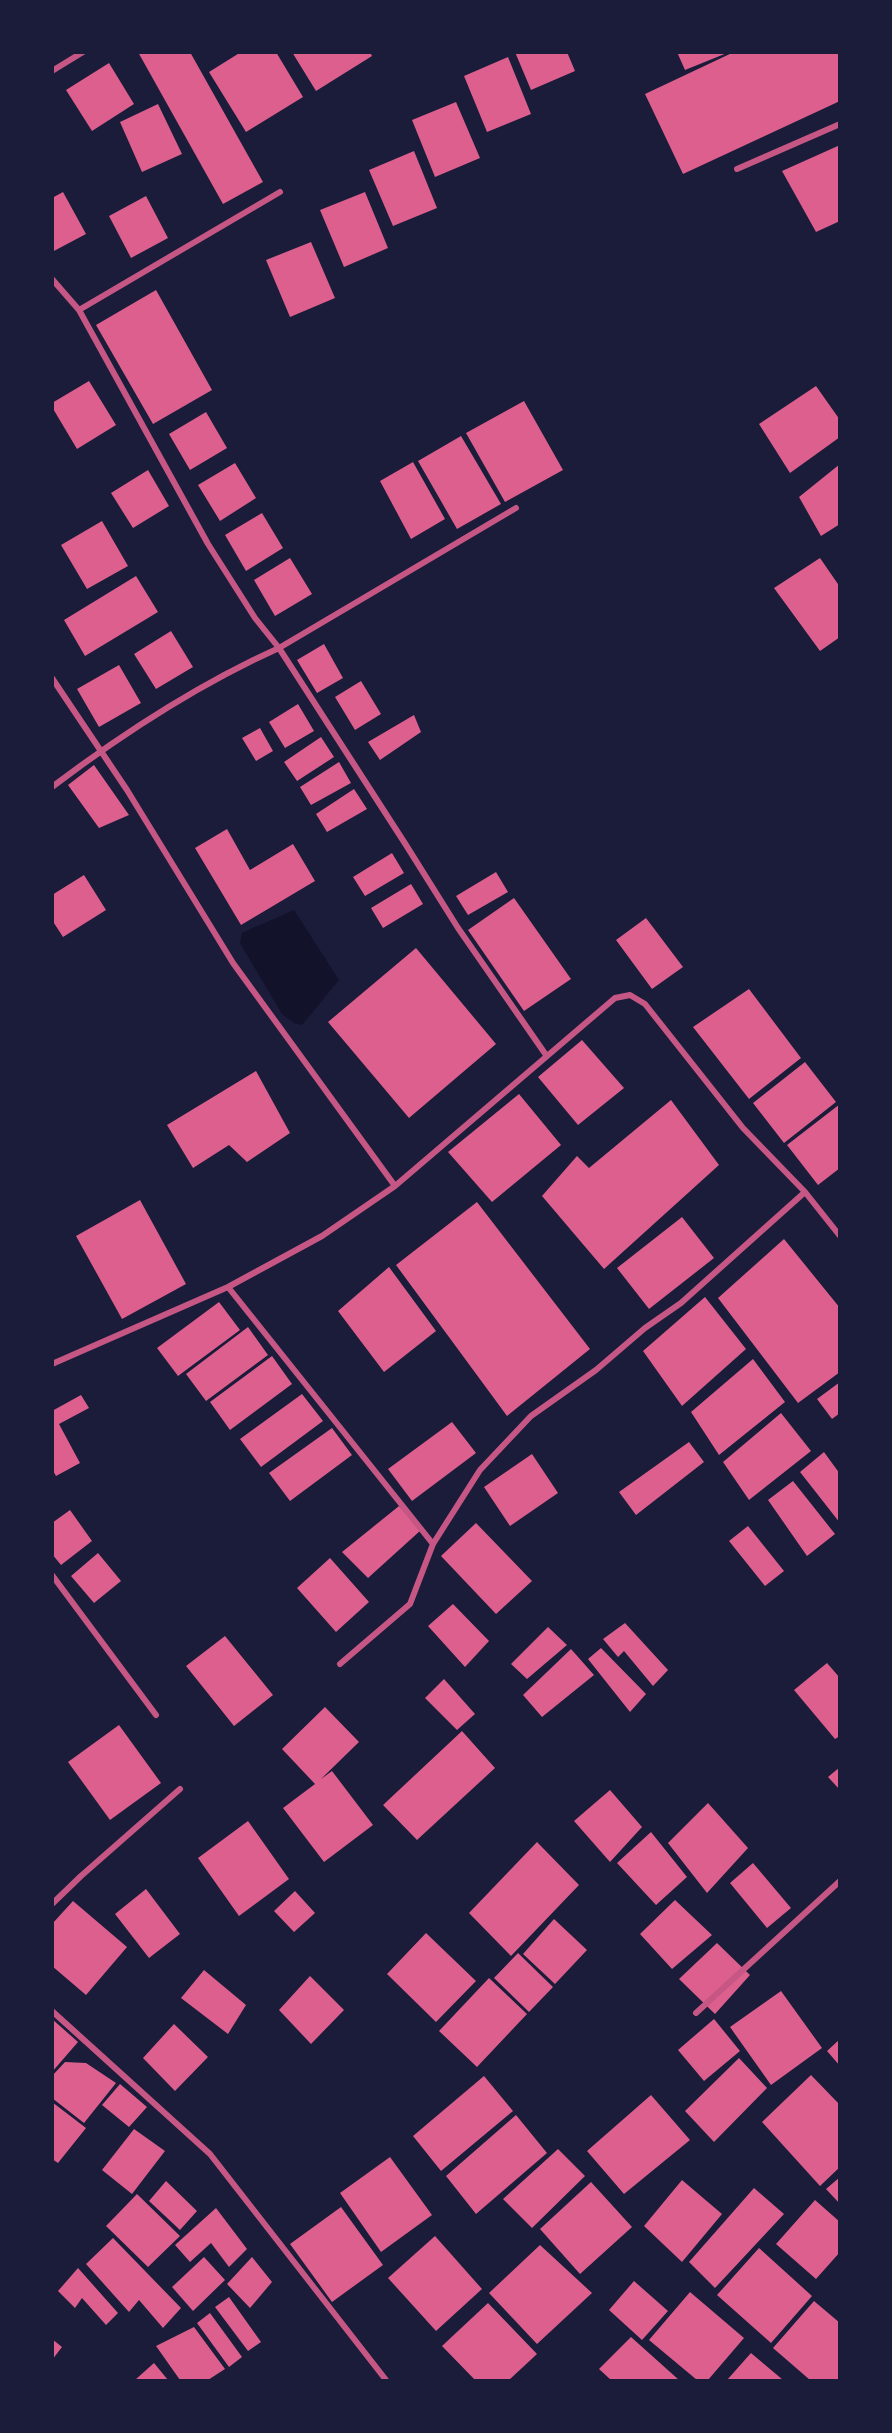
<!DOCTYPE html>
<html>
<head>
<meta charset="utf-8">
<style>
  body { margin:0 }
  #map { position:relative; width:892px; height:2433px; overflow:hidden; background:#1b1b3a; font-family:Manrope,sans-serif }
  canvas { display:block }
  .frame { position:absolute; inset:0; border:54px solid #1b1b3a; pointer-events:none }
</style>
</head>
<body>
<div id="map">
<canvas width="892" height="2433"></canvas>
<div class="frame"></div>
</div>
<script>
const context = document.querySelector('canvas').getContext('2d');
context.lineJoin = 'round';
function fill(path, color) { context.fillStyle = color; context.fill(path, 'evenodd'); }
function trace(path, color, width, dash) { context.strokeStyle = color; context.lineWidth = width; context.lineCap = dash ? 'butt' : 'round'; context.setLineDash(dash || []); context.stroke(path); }
const water = new Path2D(`
  M294 910 339 980 302 1025 294 1023 282 1014 240 943 242 933Z`);
const building = new Path2D(`
  M138 52H190L263 182 223 204Z
  M241 52H276L303 97 246 132 209 72Z
  M292 52H370L372 56 316 91Z
  M515 52H567L575 71 531 90Z
  M677 52H727V53L685 70Z
  M734 52H840V101L683 174 645 94Z
  M508 57 531 114 487 132 464 76Z
  M109 63 134 104 92 131 66 90Z
  M456 102 480 158 435 177 412 120Z
  M158 104 182 154 142 172 120 122Z
  M840 145V221L816 232 782 171Z
  M414 151 437 208 393 226 369 170Z
  M63 192 86 234 52 252V198Z
  M365 192 388 248 344 267 320 210Z
  M146 196 168 238 131 258 109 216Z
  M311 242 335 298 290 317 266 260Z
  M156 290 212 390 153 424 96 325Z
  M89 381 116 425 77 449 52 407V403Z
  M816 386 840 420V437L790 473 759 424Z
  M524 401 563 470 505 502 466 433Z
  M206 412 227 448 190 470 169 434Z
  M461 436 501 504 457 529 418 461Z
  M413 462 445 519 411 539 380 481Z
  M235 463 256 498 220 521 198 485Z
  M840 464V524L821 536 799 497Z
  M148 470 169 506 133 528 111 493Z
  M262 513 283 548 246 571 225 535Z
  M102 521 128 566 87 589 61 545Z
  M290 558 312 594 275 616 254 580Z
  M820 558 840 587V637L820 651 774 588Z
  M136 576 158 612 85 656 64 620Z
  M171 631 193 667 156 689 134 654Z
  M324 644 343 678 317 693 297 660Z
  M119 665 141 703 99 727 77 689Z
  M361 681 381 714 355 730 335 697Z
  M298 704 314 731 285 748 269 722Z
  M414 715 421 732 380 760 368 742Z
  M260 728 273 751 256 761 242 738Z
  M321 737 334 757 297 781 284 762Z
  M339 762 351 783 311 805 300 787Z
  M94 765 129 815 99 828 68 785Z
  M354 789 367 809 327 832 316 814Z
  M227 829 250 870 293 844 315 881 241 925 195 848Z
  M392 853 404 873 365 896 353 877Z
  M496 872 508 892 468 915 456 896Z
  M84 875 106 910 63 937 52 920V895Z
  M411 884 423 904 383 928 371 908Z
  M514 898 571 979 524 1011 468 930Z
  M646 918 683 967 652 989 616 940Z
  M416 948 496 1044 409 1118 328 1022Z
  M749 989 801 1058 749 1099 693 1027Z
  M582 1040 624 1088 578 1125 538 1077Z
  M805 1062 836 1102 784 1143 753 1103Z
  M256 1071 290 1133 247 1162 229 1145 193 1168 167 1125Z
  M519 1094 561 1145 492 1202 448 1152Z
  M671 1100 719 1165 604 1269 542 1196 577 1156 589 1168Z
  M840 1104V1168L818 1185 787 1145Z
  M140 1200 186 1284 122 1319 76 1236Z
  M477 1202 590 1349 507 1416 396 1265Z
  M682 1217 714 1258 649 1309 617 1268Z
  M784 1239 840 1308V1372L798 1403 718 1298Z
  M389 1267 436 1331 384 1372 338 1311Z
  M705 1297 746 1349 682 1406 643 1351Z
  M219 1302 240 1330 178 1376 157 1348Z
  M248 1327 268 1355 206 1401 186 1374Z
  M272 1356 292 1384 230 1430 210 1402Z
  M753 1359 785 1402 719 1455 691 1412Z
  M840 1382V1413L832 1419 817 1399Z
  M302 1394 323 1421 261 1467 240 1439Z
  M81 1395 89 1408 59 1424 80 1463 56 1476 52 1469V1411Z
  M781 1413 811 1451 749 1500 723 1462Z
  M452 1422 476 1453 412 1501 388 1469Z
  M332 1428 352 1455 290 1501 269 1473Z
  M689 1442 704 1462 636 1515 619 1492Z
  M824 1452 840 1474V1523L800 1472Z
  M532 1454 558 1493 510 1526 484 1487Z
  M793 1481 835 1534 807 1556 768 1500Z
  M399 1506 421 1530 368 1578 342 1552Z
  M70 1510 92 1541 61 1565 52 1554V1523Z
  M476 1523 532 1581 496 1614 441 1556Z
  M748 1526 784 1571 765 1586 729 1541Z
  M98 1553 121 1581 94 1603 71 1576Z
  M330 1558 369 1602 336 1632 297 1588Z
  M453 1604 489 1641 465 1667 428 1626Z
  M625 1623 668 1670 653 1686 624 1651 618 1657 603 1639Z
  M548 1627 567 1645 527 1679 511 1664Z
  M225 1636 273 1695 234 1726 186 1666Z
  M601 1648 646 1694 630 1712 588 1659Z
  M571 1649 594 1675 542 1717 523 1695Z
  M827 1663 840 1678V1736L835 1739 794 1690Z
  M444 1679 475 1714 457 1730 425 1698Z
  M325 1707 359 1742 321 1779 332 1771 373 1825 324 1862 283 1808 315 1784 282 1749Z
  M119 1725 161 1783 110 1820 68 1762Z
  M462 1731 495 1768 417 1840 383 1805Z
  M840 1767V1790L828 1777Z
  M610 1790 642 1827 610 1862 574 1821Z
  M708 1803 748 1848 707 1893 668 1843Z
  M248 1821 289 1879 239 1916 198 1858Z
  M651 1832 687 1877 656 1905 617 1863Z
  M537 1842 579 1885 511 1956 469 1913Z
  M753 1863 791 1908 767 1928 730 1883Z
  M146 1889 180 1934 149 1958 115 1914Z
  M295 1891 315 1913 294 1932 274 1911Z
  M675 1900 712 1935 672 1969 640 1934Z
  M73 1901 127 1947 86 1995 52 1966V1924Z
  M554 1919 587 1950 555 1984 523 1954Z
  M426 1933 476 1981 436 2022 387 1974Z
  M717 1943 750 1975 715 2014 679 1979Z
  M518 1953 553 1987 529 2012 494 1978Z
  M204 1970 246 2005 228 2034 181 1998Z
  M310 1976 344 2010 311 2044 279 2010Z
  M489 1978 527 2014 477 2067 439 2031Z
  M781 1991 822 2048 771 2085 730 2027Z
  M52 2019 78 2042 52 2072Z
  M714 2019 740 2051 704 2081 678 2050Z
  M174 2024 208 2057 175 2091 143 2058Z
  M840 2039V2066L827 2051Z
  M739 2058 767 2088 714 2142 685 2111Z
  M65 2062 86 2063 116 2083 84 2123 52 2098V2076Z
  M811 2075 840 2105V2167L820 2186 762 2122Z
  M484 2076 513 2111 441 2171 413 2136Z
  M120 2084 147 2107 129 2127 102 2105Z
  M651 2095 690 2140 624 2194 587 2151Z
  M52 2102 86 2128 58 2163 52 2159Z
  M516 2115 547 2153 476 2214 446 2176Z
  M134 2129 165 2151 132 2194 102 2170Z
  M558 2149 585 2176 532 2228 503 2199Z
  M390 2157 432 2215 381 2252 340 2193Z
  M840 2177V2204L826 2189Z
  M682 2180 722 2214 682 2262 644 2226Z
  M166 2181 197 2211 180 2230 149 2201Z
  M591 2182 632 2227 580 2274 540 2229Z
  M754 2188 784 2214 715 2288 689 2262Z
  M137 2194 180 2236 148 2267 106 2226Z
  M815 2200 840 2222V2252L816 2279 776 2244Z
  M341 2207 383 2265 332 2302 290 2244Z
  M216 2208 247 2249 229 2267 211 2243 190 2262 175 2245Z
  M435 2236 482 2289 436 2331 388 2278Z
  M113 2238 181 2308 163 2328 139 2300 129 2312 86 2264Z
  M540 2245 592 2293 537 2344 489 2293Z
  M759 2248 812 2296 771 2343 717 2295Z
  M204 2257 225 2280 193 2311 172 2287Z
  M252 2257 272 2282 250 2308 227 2284Z
  M78 2268 118 2313 106 2325 82 2298 75 2308 58 2291Z
  M634 2281 668 2311 642 2340 609 2310Z
  M690 2292 744 2338 708 2380H697L649 2340Z
  M229 2297 261 2342 248 2351 215 2307Z
  M814 2301 840 2323V2380H810L773 2348Z
  M488 2303 537 2354 509 2380H475L442 2346Z
  M210 2313 242 2357 229 2367 197 2323Z
  M194 2327 225 2369 208 2380H180L156 2346Z
  M631 2337 679 2380H611L599 2369Z
  M52 2339 62 2347 52 2360Z
  M751 2353 783 2380H727Z
  M154 2363 168 2380H135Z`);
const minor = new Path2D(`
  M52 71 83 52
  M737 169 840 124
  M52 279 79 310 208 544 255 618 279 648 516 508
  M79 310 280 192
  M52 678 127 790 233 963 395 1186
  M52 787C122 734 199 684 279 648L406 845 458 928 546 1055
  M228 1287 433 1544
  M52 1364 228 1287 322 1236 395 1186 615 998 630 995 645 1004 743 1128 805 1192 840 1236
  M52 1575 156 1715
  M340 1664 410 1604 433 1544 480 1470 531 1416 596 1370 645 1328 681 1303 805 1192
  M52 1904 81 1876 180 1789
  M52 2011 210 2154 386 2380
  M696 2013 840 1881`);
fill(water, '#12122b');
fill(building, '#dd5f8e');
trace(minor, '#c65784', 6);
</script>
</body>
</html>
